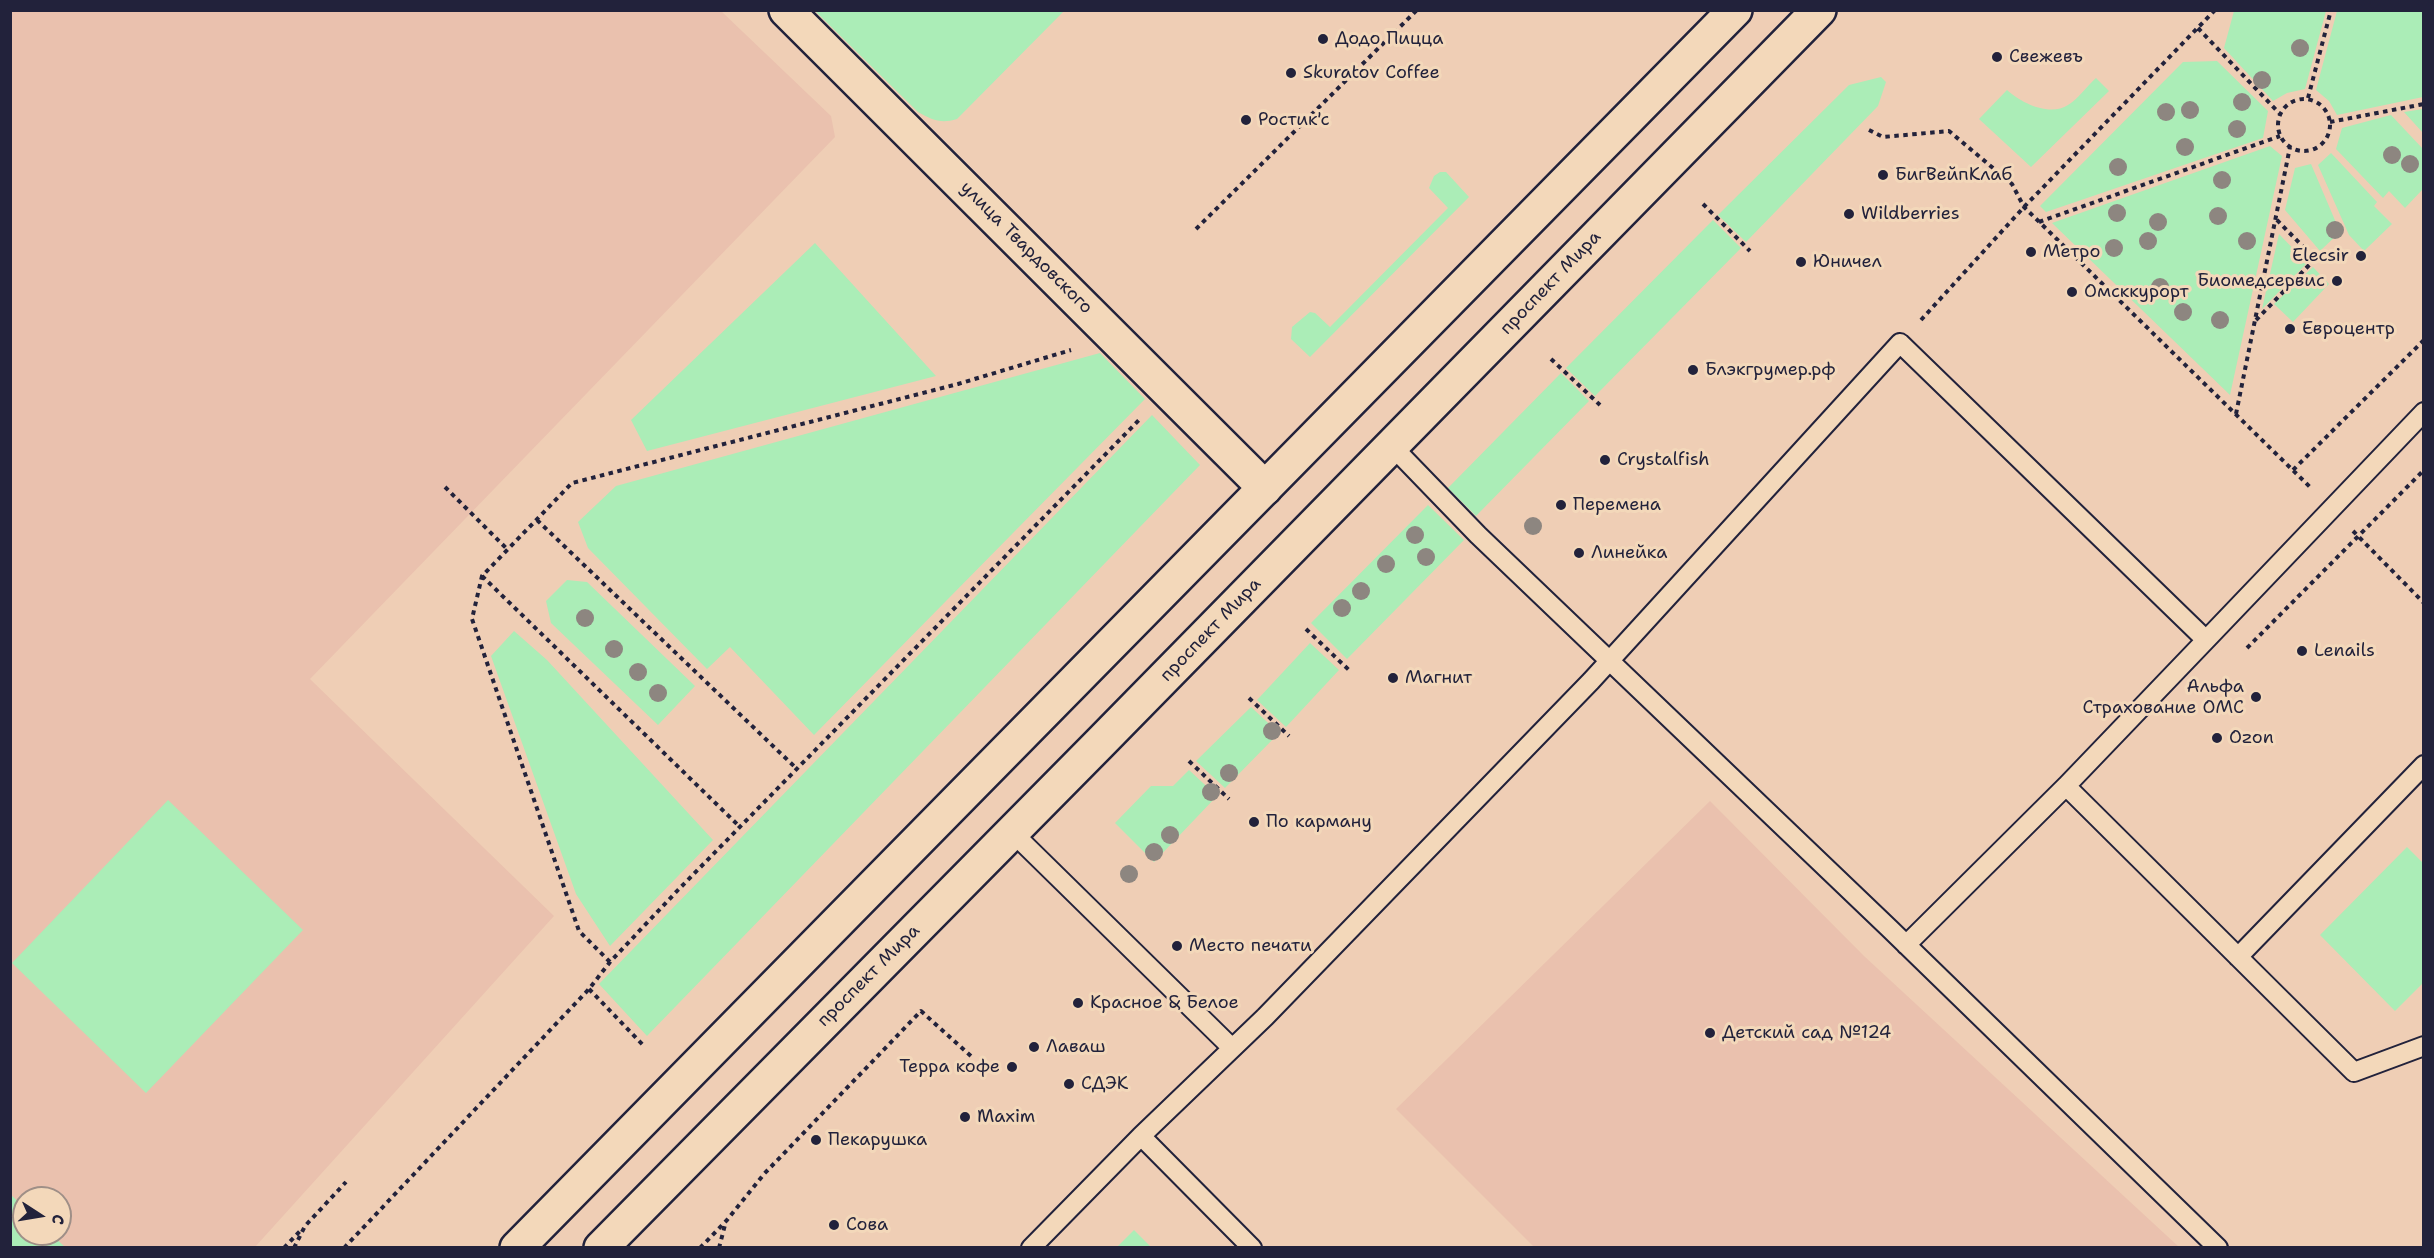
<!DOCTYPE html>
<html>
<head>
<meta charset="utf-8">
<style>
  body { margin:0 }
  #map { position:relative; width:2434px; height:1258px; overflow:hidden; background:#efceb5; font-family:"Shantell Sans",sans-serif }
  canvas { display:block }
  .frame { position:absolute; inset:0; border:12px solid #22223b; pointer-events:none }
  .north { position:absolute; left:12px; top:1186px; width:60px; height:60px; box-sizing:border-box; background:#f3d8ba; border:2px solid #9f8f87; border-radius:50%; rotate:102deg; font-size:16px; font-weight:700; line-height:24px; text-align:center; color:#22223b }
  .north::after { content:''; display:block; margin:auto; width:21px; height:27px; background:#22223b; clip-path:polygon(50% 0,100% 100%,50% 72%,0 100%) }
</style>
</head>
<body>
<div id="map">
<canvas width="2434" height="1258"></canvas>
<div class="frame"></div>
<div class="north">С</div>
</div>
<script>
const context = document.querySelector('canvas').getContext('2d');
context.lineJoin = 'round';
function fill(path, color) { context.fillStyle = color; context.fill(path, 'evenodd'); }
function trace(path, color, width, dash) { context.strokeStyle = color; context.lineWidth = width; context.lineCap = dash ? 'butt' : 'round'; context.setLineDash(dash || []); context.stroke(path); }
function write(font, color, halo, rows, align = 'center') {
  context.font = font + ' "Shantell Sans",sans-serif'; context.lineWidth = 6; context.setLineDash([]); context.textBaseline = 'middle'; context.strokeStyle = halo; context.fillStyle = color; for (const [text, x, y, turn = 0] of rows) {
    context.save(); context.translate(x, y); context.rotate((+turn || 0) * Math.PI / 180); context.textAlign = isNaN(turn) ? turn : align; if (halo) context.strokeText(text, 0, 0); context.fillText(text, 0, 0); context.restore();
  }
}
const built = new Path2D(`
  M10 11H721L831 116 835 137 310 679 554 916 255 1247H11ZM24 1198H60V1234H24Z
  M1710 801 1864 956 2179 1247H1534L1396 1109Z`);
const green = new Path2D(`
  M815 11H1064L957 119C941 124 932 120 918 112Z
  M2234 11H2326L2305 89 2287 93 2273 101 2224 48Z
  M2337 11H2423V97L2337 115 2329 101 2316 90Z
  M2217 61 2268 111 2263 138 2046 212 2040 206 2183 62Z
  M1881 77 1886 82 1878 106 1746 242 1718 215 1849 85Z
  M2096 78 2109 91 2031 167 1979 119 2007 90C2021 103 2050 117 2068 105 2078 99 2087 86 2096 78Z
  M2423 109H2424L2423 133 2404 112Z
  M2391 115 2423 149V189L2405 208 2389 191 2383 198 2336 149 2342 128Z
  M2270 146 2282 156 2230 395 2052 223Z
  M2331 153 2377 202 2374 206 2392 224 2364 251 2349 235 2318 165Z
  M2311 164 2340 232 2320 251 2285 210 2295 168Z
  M1440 172H1446L1469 197 1310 357 1291 339 1292 327 1310 312 1315 313 1330 327 1448 208 1429 188 1434 176Z
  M1713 220 1741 248 1595 396 1566 368Z
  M2279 234 2307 263 2262 309Z
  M815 243 936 376 647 451 631 420Z
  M2313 267 2329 284 2293 322 2274 304Z
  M1100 353 1145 399 814 735 730 647 707 669 588 548 578 522 616 486Z
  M1561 373 1589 401 1476 516 1448 488Z
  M1152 415 1200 465 647 1036 599 984Z
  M1428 505 1464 540 1347 659 1311 623Z
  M567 580 587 582 695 686 658 725 551 623 546 601Z
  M514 631 547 660 713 840 610 946 576 894 491 656Z
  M1310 643 1339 670 1286 727 1257 700Z
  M1251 707 1279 733 1225 788 1196 761Z
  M1189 770 1217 796 1154 862 1115 823 1151 786H1173Z
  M168 800 303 930 146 1093 12 963Z
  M2407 847 2423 863V983L2395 1011 2320 935Z
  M10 1194 24 1207V1234H51L65 1247H11Z
  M1134 1230 1151 1247H1117Z`);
const path = new Path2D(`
  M2198 28 2280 114
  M2308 98 2331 10
  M2278 125a26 26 0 1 1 52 0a26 26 0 1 1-52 0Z
  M2330 122 2424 104
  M1869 130 1883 137 1949 131 2012 184 2024 207 2310 487
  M1703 204 1750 251
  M2039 222 2280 136
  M1196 229 1417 10
  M1921 320 2024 207 2215 10
  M2256 320 2315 259 2276 219
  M1551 359 1600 405
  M2236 414 2290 147
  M2293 470 2424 340
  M445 487 508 550
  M537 520 797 769
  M2353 531 2424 603
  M482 576 739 826
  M1306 629 1351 672
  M2247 648 2424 470
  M1249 698 1289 736
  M1189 761 1229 799
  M610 962 579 931 472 619 482 576 572 483 958 384 1071 350
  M589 989 644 1046
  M284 1248 302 1229
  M294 1248 305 1226 346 1182
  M344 1248 589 989 610 962 678 890 1141 418
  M700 1248 727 1220 764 1174 921 1011 973 1058
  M719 1248 726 1221`);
const lane = new Path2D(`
  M1392 446 1478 535 1890 929 2218 1248
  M2206 640 2424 412
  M2066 786 2354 1072 2424 1046
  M1012 832 1232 1048
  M2238 957 2424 765
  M1141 1136 1252 1248
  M1031 1248 1141 1136 1265 1017 1591 681 1900 343 2206 640 2066 786 1906 945`);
const street = new Path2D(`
  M786 10 1265 488`);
const secondary = new Path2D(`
  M517 1248 1735 10
  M601 1248 1100 743 1819 10`);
const trees = [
  [2300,48],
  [2262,80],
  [2242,102],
  [2190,110],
  [2166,112],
  [2237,129],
  [2185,147],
  [2392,155],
  [2410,164],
  [2118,167],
  [2222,180],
  [2117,213],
  [2218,216],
  [2158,222],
  [2335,230],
  [2148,241],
  [2247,241],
  [2114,248],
  [2160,287],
  [2183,312],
  [2220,320],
  [1533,526],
  [1415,535],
  [1426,557],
  [1386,564],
  [1361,591],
  [1342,608],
  [585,618],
  [614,649],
  [638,672],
  [658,693],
  [1272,731],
  [1229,773],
  [1211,792],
  [1170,835],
  [1154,852],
  [1129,874]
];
const markers = [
  [1323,39,6,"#22223b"],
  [1997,57,6,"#22223b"],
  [1291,73,6,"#22223b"],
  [1246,120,6,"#22223b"],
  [1883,175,6,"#22223b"],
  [1849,214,6,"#22223b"],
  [2031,252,6,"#22223b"],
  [2361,256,6,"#22223b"],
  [1801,262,6,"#22223b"],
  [2337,281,6,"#22223b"],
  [2072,292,6,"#22223b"],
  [2290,329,6,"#22223b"],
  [1693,370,6,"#22223b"],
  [1605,460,6,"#22223b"],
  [1561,505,6,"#22223b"],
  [1579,553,6,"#22223b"],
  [2302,651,6,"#22223b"],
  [1393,678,6,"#22223b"],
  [2256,697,6,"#22223b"],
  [2217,738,6,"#22223b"],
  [1254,822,6,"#22223b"],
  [1177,946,6,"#22223b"],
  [1078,1003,6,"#22223b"],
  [1710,1033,6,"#22223b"],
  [1034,1047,6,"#22223b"],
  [1012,1067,6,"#22223b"],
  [1069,1084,6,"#22223b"],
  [965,1117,6,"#22223b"],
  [816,1140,6,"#22223b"],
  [834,1225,6,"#22223b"]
];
const poiNames = [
  ["Додо Пицца",1335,39],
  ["Свежевъ",2009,57],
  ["Skuratov Coffee",1303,73],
  ["Ростик'с",1258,120],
  ["БигВейпКлаб",1895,175],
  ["Wildberries",1861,214],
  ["Метро",2043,252],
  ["Elecsir",2349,256,"right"],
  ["Юничел",1813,262],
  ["Биомедсервис",2325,281,"right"],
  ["Омсккурорт",2084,292],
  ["Евроцентр",2302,329],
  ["Блэкгрумер.рф",1705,370],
  ["Crystalfish",1617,460],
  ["Перемена",1573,505],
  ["Линейка",1591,553],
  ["Lenails",2314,651],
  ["Магнит",1405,678],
  ["Альфа",2244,687,"right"],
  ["Страхование ОМС",2244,708,"right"],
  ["Ozon",2229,738],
  ["По карману",1266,822],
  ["Место печати",1189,946],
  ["Красное & Белое",1090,1003],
  ["Детский сад №124",1722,1033],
  ["Лаваш",1046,1047],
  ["Терра кофе",1000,1067,"right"],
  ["СДЭК",1081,1084],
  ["Maxim",977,1117],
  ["Пекарушка",828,1140],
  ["Сова",846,1225]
];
const streetNames = [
  ["улица Твардовского",1026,248,45],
  ["проспект Мира",1551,283,-46],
  ["проспект Мира",1211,630,-46],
  ["проспект Мира",869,976,-45]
];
fill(built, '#eac1ae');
fill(green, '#abedb7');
trace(lane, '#22223b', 22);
trace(street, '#22223b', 38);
trace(secondary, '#22223b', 38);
trace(path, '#22223b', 4, [4.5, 4.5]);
trace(lane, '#f3d8ba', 18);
trace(street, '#f3d8ba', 33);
trace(secondary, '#f3d8ba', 33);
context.fillStyle = '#8d8680';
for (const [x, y] of trees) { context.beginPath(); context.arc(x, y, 9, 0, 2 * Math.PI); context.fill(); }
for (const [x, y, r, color] of markers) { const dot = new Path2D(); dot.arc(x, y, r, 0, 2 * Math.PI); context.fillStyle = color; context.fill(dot); trace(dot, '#f3d8ba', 2); }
write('18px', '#22223b', '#f3d8ba', poiNames, 'left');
write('18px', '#22223b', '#f3d8ba', streetNames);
</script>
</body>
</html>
